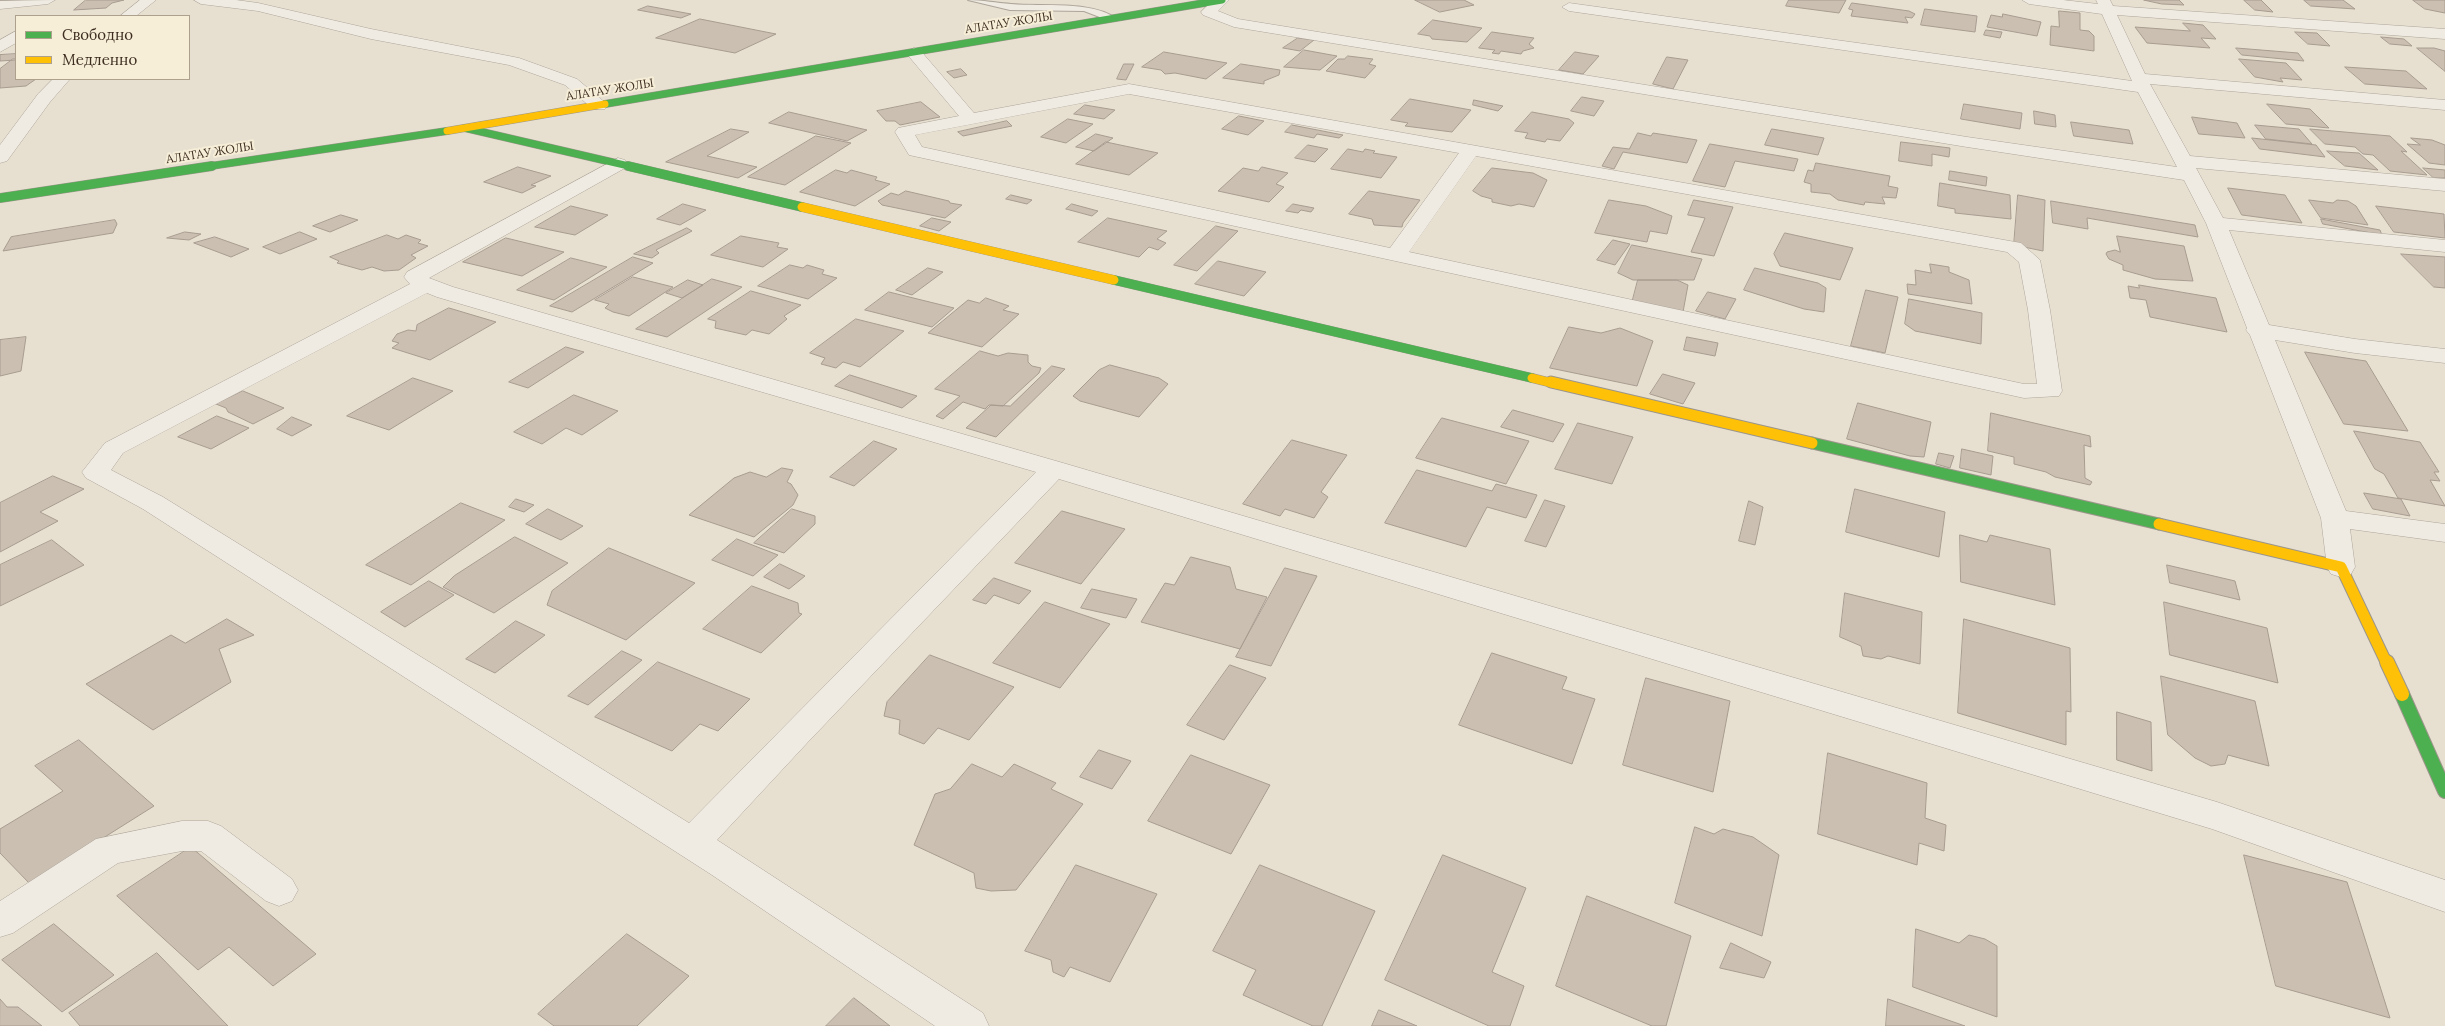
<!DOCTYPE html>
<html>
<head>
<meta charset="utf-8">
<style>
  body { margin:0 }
  #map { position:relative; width:2445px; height:1026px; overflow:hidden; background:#e7e0d1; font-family:Lora,serif }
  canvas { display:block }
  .legend { position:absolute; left:15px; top:15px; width:175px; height:65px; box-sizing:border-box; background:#f7eed8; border:1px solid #ada18e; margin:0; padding:6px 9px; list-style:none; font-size:15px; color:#3d2e20 }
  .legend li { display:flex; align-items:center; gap:10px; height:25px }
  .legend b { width:25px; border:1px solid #ada18e }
</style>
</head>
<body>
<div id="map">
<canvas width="2445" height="1026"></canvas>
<ul class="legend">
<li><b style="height:6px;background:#4caf50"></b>Свободно</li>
<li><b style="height:6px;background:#ffc107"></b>Медленно</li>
</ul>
</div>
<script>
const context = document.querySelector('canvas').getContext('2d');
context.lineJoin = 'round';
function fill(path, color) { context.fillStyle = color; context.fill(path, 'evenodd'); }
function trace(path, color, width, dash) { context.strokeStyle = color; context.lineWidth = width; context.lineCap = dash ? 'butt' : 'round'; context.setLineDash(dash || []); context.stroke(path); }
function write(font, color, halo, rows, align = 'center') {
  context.font = font + ' Lora,serif'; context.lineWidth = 4; context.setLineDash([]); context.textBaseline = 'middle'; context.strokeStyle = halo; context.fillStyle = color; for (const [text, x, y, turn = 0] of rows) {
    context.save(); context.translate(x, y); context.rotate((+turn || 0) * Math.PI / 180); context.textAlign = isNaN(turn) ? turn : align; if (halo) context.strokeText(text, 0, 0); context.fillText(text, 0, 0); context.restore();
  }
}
const building = new Path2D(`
  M86 0H124L112 3 106 8 74 10Z
  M1415 0H1464L1474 5 1440 12Z
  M1789 0H1846L1839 13 1786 6Z
  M2144 0H2179L2184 5 2162 4Z
  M2244 0H2261L2273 12 2255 10Z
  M2304 0H2343L2355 9 2311 6Z
  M2413 0H2445V13L2425 9Z
  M1852 3 1909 11 1915 14 1912 18 1905 17 1908 23 1851 16 1853 10 1849 9Z
  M648 6 691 14 681 18 638 10Z
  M1925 9 1977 16 1975 32 1921 25Z
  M2059 11 2080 13V30L2089 31 2094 36V51L2050 45 2051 26 2059 27Z
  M2003 14 2041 22 2037 36 1987 27 1991 15 2002 17Z
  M700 19 776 34 735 53 656 38Z
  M1433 20 1482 28 1467 42 1432 39 1430 36 1418 34Z
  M2183 23 2203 25 2216 39 2201 38 2210 48 2147 43 2135 27 2190 31Z
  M1986 30 2002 32 2000 38 1984 35Z
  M1492 32 1534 38 1529 44 1534 48 1523 51 1521 54 1501 51 1499 54 1492 53 1495 50 1479 48Z
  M2295 32 2317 33 2330 46 2308 44Z
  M2381 37 2404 39 2412 46 2390 44Z
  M1298 38 1314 40 1300 51 1283 48Z
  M2236 48 2298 53 2304 61 2242 55Z
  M2417 48H2434L2445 51V71Z
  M1304 50 1337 56 1320 70 1284 67Z
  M1164 52 1227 63 1206 79 1175 73 1165 74 1161 70 1142 67Z
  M1575 52 1599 56 1583 74 1559 70Z
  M16 54V60L0 61V55Z
  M1348 56 1373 59 1369 64 1376 66 1365 78 1326 71 1338 59H1344Z
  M1667 57 1688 60 1673 89 1653 84Z
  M13 59H16V79H36L26 86 0 88V69Z
  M2239 59 2286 63 2302 80 2280 78 2283 82 2255 77Z
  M1124 64H1134L1126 80 1117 79Z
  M1241 64 1280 70 1279 75 1264 81V84L1223 78Z
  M2345 67 2406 71 2427 89 2365 84Z
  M961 69 967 75 954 78 947 72Z
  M1582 97 1604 101 1594 116 1571 111Z
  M1410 99 1471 110 1452 132 1405 126 1408 123 1391 120Z
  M1474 100 1503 106 1498 111 1473 105Z
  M921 102 940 117 900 125 895 121H886L877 111Z
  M1964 104 2022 113 2020 129 1961 119Z
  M2267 104 2310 109 2329 128 2286 124Z
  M1085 105 1115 110 1104 119 1074 114Z
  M2034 111 2055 115 2056 127 2035 124Z
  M789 112 867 130 847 141 769 123Z
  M1532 112 1569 119 1574 123 1560 141 1547 139 1545 142 1525 138 1528 133 1515 131Z
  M1239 116 1264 121 1248 135 1222 129Z
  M2192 117 2237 123 2245 138 2199 134Z
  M1068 119 1093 124 1066 143 1041 137Z
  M1007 121 1012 126 963 136 958 132Z
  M2071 122 2129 130 2133 144 2074 136Z
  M1292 125 1343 135 1339 138 1317 134 1314 138 1285 132Z
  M2255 125 2299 129 2312 144 2266 139Z
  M731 129 749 132 707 156 757 167 738 178 666 162Z
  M1772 129 1824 138 1818 155 1765 145Z
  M2310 129 2390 136 2407 152 2401 151 2427 175 2390 171 2373 155 2363 154 2355 147 2325 144Z
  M1638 133 1651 136 1653 133 1697 140 1687 163 1623 152 1614 169 1602 166 1613 147 1629 149Z
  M1096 134 1113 138 1094 151 1076 147Z
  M816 136 851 143 785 185 748 177Z
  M2252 138 2316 145 2325 157 2260 149Z
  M2411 138 2432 140 2445 145V165L2429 163 2407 144 2420 145Z
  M1106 142 1158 153 1129 175 1076 164Z
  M1901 142 1950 148 1949 157 1932 154V166L1899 161Z
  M1710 144 1798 159 1794 171 1735 161 1725 187 1693 181Z
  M1308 145 1328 149 1315 162 1295 158Z
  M1348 149 1363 152 1365 149 1375 151 1373 153 1397 157 1381 178 1331 169Z
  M2327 151 2359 153 2378 170 2345 166Z
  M1816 163 1890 176 1888 186 1898 188 1896 198 1882 197 1885 204 1865 202 1864 205 1838 200 1830 194 1811 192V184L1804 182 1808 170 1813 171Z
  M518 167 551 176 531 185 536 186 522 193 484 182Z
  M1262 167 1288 173 1276 184 1284 187 1269 202 1218 191 1243 168 1258 171Z
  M1492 168 1533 173 1547 180 1534 207 1519 204 1511 206 1492 202V199L1481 196 1473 191Z
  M2423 168 2445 170V178H2434Z
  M836 170 847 173 851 170 877 177 875 180 890 184 855 206 800 192Z
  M1950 171 1987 177 1986 186 1949 180Z
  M1940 183 2010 195 2011 219 1955 213V209L1938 206Z
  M2228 188 2285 195 2302 223 2242 215Z
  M906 191 949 201 950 203 962 205 945 218 882 205 878 201 891 193 898 195Z
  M1369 191 1420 200 1403 223 1402 227 1374 225 1372 219 1349 214Z
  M1011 195 1032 200 1027 204 1006 199Z
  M2018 195 2045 200 2043 251 2014 245Z
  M1609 200 1646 206 1672 216 1667 234 1650 231 1647 242 1595 233Z
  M1694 200 1733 207 1714 256 1691 252 1705 218 1688 215Z
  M2309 200 2333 203 2337 200 2348 201 2356 206 2368 225 2321 218Z
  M2051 201 2195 225 2198 237 2087 218 2088 229 2053 223Z
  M683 204 706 210 680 225 657 219Z
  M1072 204 1098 211 1092 216 1066 209Z
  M1293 204 1314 208 1311 212 1301 210 1298 213 1286 211Z
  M571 206 608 215 575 235 535 227Z
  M2376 206 2444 214 2445 238 2394 232Z
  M341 215 358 220 330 232 313 226Z
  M932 218 951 222 939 231 920 226Z
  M1108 218 1167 231 1157 239 1166 243 1158 250 1149 247 1139 257 1078 242Z
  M2321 219 2380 230 2382 235 2323 224Z
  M115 220 117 224 113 233 3 251 11 237Z
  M1216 226 1238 231 1197 271 1174 265Z
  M687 228 692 231 656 250 659 253 652 258 634 254Z
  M185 232 201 234 189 240 167 238Z
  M300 232 317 239 280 254 263 247Z
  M1785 233 1853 248 1840 280 1780 266 1774 254Z
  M387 235 398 239 406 235 421 240 418 243 428 246 411 255 416 258 399 270 384 271 372 267 362 270 337 263 339 261 330 257Z
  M741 236 779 243 777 247 788 249 763 267 711 255Z
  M2117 236 2184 246 2193 281 2155 279 2123 270V265L2109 259 2106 254 2107 252 2115 250 2120 252Z
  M215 237 249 249 231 257 194 243Z
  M506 238 564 252 522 276 463 262Z
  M1613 240 1630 244 1615 265 1597 260Z
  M1632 245 1702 259 1694 280H1633L1618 273Z
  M2401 254 2445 257V288L2434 287Z
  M633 257 653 263 572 312 550 306Z
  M571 258 607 267 554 300 517 290Z
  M1218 261 1266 272 1244 296 1195 284Z
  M1930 264 1949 267V272L1969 280 1972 304 1908 294 1907 284 1916 285 1915 270 1931 273Z
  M790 265 803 268 807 265 824 270 822 274 837 278 808 299 758 286Z
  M928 268 943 272 912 295 896 290Z
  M1755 268 1818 283 1826 288 1824 312 1804 309 1744 290Z
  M633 277 673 287 629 316 613 312 605 308 609 304 595 300Z
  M712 279 742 287 667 337 636 329Z
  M688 280 703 285 682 298 666 293Z
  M1638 280H1677L1688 285 1683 312 1632 303Z
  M2139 285 2216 298 2227 332 2150 317 2146 300 2130 298 2128 286 2139 288Z
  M1866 290 1898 297 1885 353 1851 346Z
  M751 291 801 305 784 316 787 319 769 334 752 330 746 335 715 328 716 321 708 319Z
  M889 292 954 308 932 327 865 310Z
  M1708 292 1736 299 1725 319 1696 311Z
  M986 298 1009 306 1003 310 1019 314 982 347 928 333 968 300 979 303Z
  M1909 299 1982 313 1981 344 1915 331 1905 324Z
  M449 308 496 322 430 360 392 348 399 343 392 341 397 334 408 330 416 331 417 325Z
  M856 319 904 331 860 367 843 362 836 368 821 364 825 358 810 353Z
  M1569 327 1601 333 1620 328 1653 341 1637 386 1550 368Z
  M26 337 21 371 0 376V340Z
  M1687 337 1718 343 1715 356 1684 350Z
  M566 347 584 352 528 388 509 382Z
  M980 351 998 356 1008 353 1028 355V362L1032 366 1041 368 1039 373 1003 406 989 405 985 409 963 402 943 419 936 416 960 396 935 389Z
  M2305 352 2366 361 2408 431 2344 424Z
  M1110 365 1159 378 1168 384 1139 417 1080 401 1073 396 1099 370Z
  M1052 366 1065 369 996 437 966 428 991 405 1010 406Z
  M1663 374 1695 383 1683 404 1650 394Z
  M850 375 917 396 902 408 835 386Z
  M413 378 453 391 389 430 347 416Z
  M243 391 284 408 253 424 228 412 226 408 216 404Z
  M574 395 618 411 582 435 566 428 542 444 514 432Z
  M1858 403 1931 422 1924 457 1910 456 1847 439Z
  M1513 410 1564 424 1553 442 1501 427Z
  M1991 413 2090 436 2091 447 2084 445 2085 478 2092 482 2090 485 2055 477 2046 472 2014 464V457L1988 451Z
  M217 416 249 428 211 449 178 437Z
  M292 417 312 425 292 436 277 429Z
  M1442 418 1529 441 1506 484 1416 458Z
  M1578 423 1633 437 1612 484 1555 469Z
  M2354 431 2420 442 2439 472H2434L2440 481 2430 480 2445 506 2398 498 2384 474 2375 469Z
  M1292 440 1347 455 1321 492 1328 497 1314 518 1285 509 1280 516 1243 504Z
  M874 441 897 449 854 486 830 477Z
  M1962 449 1993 456 1991 475 1960 468Z
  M1939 453 1954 456 1950 468 1936 464Z
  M782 468 793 470 787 482 791 484 798 495 793 505 754 537 689 515 734 478 750 472 766 477Z
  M1417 470 1492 491 1496 484 1537 495 1526 518 1487 507 1466 547 1385 523Z
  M53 476 84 489 40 512 58 521 0 552V503Z
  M1855 489 1945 512 1939 557 1846 532Z
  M2364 493 2401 499 2410 516 2373 509Z
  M516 499 534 505 524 512 509 507Z
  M1545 500 1565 506 1546 547 1525 541Z
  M1749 501 1763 507 1755 545 1739 541Z
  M461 503 505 520 411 585 366 565Z
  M548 509 583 526 561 540 526 524Z
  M792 509 815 516V524L784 553 754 543Z
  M1062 511 1125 529 1081 584 1015 563Z
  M1960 535 1987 542 1990 535 2050 549 2055 605 1961 582Z
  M515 537 568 563 494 613 443 587 454 576Z
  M737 539 778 555 753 576 712 560Z
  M52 540 84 565 0 606V565Z
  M609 548 695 583 626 640 547 605 552 591Z
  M1191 557 1230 567 1236 589 1267 597 1240 649 1141 622 1165 583 1174 585Z
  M780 564 805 576 789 589 764 577Z
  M2167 565 2235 581 2240 600 2170 583Z
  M1285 568 1317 576 1271 666 1236 657Z
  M994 578 1031 591 1019 604 994 595 986 604 973 600Z
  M429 581 454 595 405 627 381 612Z
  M752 586 798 603 799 613 802 614 761 653 703 629Z
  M1092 589 1137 599 1126 618 1081 608Z
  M1845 593 1922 612 1920 664 1888 656 1881 659 1863 656 1861 646 1840 637Z
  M1045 602 1110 624 1060 688 993 663Z
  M2164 602 2267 628 2278 683 2170 655Z
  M227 619 254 635 219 649 231 682 153 730 86 684 171 635 185 643Z
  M1964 619 2070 648 2071 712 2066 711V745L1958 713Z
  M516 621 545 635 495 673 466 659Z
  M622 651 642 660 588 705 568 696Z
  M1492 653 1567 677 1562 689 1595 699 1572 764 1459 725Z
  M930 655 1014 687 969 740 938 728 924 744 899 734 900 720 884 716 887 702Z
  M658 662 750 699 718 731 700 724 672 751 595 717Z
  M1230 665 1266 678 1224 740 1187 725Z
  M2161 676 2255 701 2269 766 2228 755 2225 764 2211 766 2195 758 2168 735Z
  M1646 678 1730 701 1713 792 1623 765Z
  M2117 712 2151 722 2152 771 2117 760Z
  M79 740 154 806 30 884 0 853V829L63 791 35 766Z
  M1099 750 1131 761 1112 789 1080 777Z
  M1828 753 1927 783 1925 818 1946 825 1944 851 1919 843 1917 865 1818 834Z
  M1191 755 1270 785 1231 854 1148 821Z
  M972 764 1002 777 1014 764 1056 783 1051 789 1083 804 1016 890 991 891 976 888 974 873 914 845 935 794 950 789Z
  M1695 827 1714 834 1723 829 1753 837 1779 855 1762 936 1675 903Z
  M191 847 316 954 273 986 229 947 198 970 117 896Z
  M1443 855 1526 888 1492 972 1524 986 1510 1026H1489L1385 980Z
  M2244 855 2347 882 2390 1018 2276 986Z
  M1076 865 1157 894 1110 982 1070 967 1064 977 1053 972 1051 960 1025 951Z
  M1260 865 1375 911 1322 1026H1313L1243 995 1256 970 1213 951Z
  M1587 896 1691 936 1666 1026H1652L1556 986Z
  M54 924 114 975 62 1012 2 960Z
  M1916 929 1959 943 1969 935 1985 939 1997 946V1017L1913 987Z
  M627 934 689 976 637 1026H554L538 1014Z
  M1731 943 1771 962 1764 978 1720 968Z
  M157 953 228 1026H80L69 1013Z
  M854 998 890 1026H826Z
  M0 999 7 1007H18L42 1026H0Z
  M1888 999 1965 1026H1886Z
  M1379 1010 1417 1026H1372Z`);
const lane = new Path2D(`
  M968 0C983 0 996 3 1011 4 1042 7 1092 0 1117 19L1110 21 1084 11 1010 10Z`);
const street = new Path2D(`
  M55 0 48 4 0 9V1Z
  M140 0H156L136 16H120Z
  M194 0H236L258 3 371 29 519 58 577 79 608 105 605 109H593L565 85 509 65 371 39 258 11 201 4Z
  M1213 0H1229L1218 11 1238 19 1967 137 2177 167 2138 92 1569 11 1562 7 1569 3 2132 81 2102 14 2029 4 2022 0H2063L2098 4 2096 0H2110L2113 6 2445 29V39L2117 15 2145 74 2445 100V110L2150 84 2190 156 2445 179V191L2196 168 2223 218 2445 240V252L2229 230 2269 325 2355 339 2445 349V363L2355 353 2275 340 2346 511 2445 524V542L2350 529 2355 567 2351 574 2341 577 2331 574 2327 567 2321 518 2250 335 2246 330 2247 328 2206 223 2184 180 1967 147 1234 27 1203 15 1201 12Z
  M16 31V43L0 52V40Z
  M914 48 920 50 974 113 1129 84 2021 243 2040 260 2050 310 2062 391 2059 396 2024 398 909 155 895 132 898 128 959 116 906 53ZM1129 94 1459 153 1390 248 922 147 915 135ZM1476 156 2007 252 2019 262 2028 310 2037 384H2024L1409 252Z
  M53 79H70L50 102 7 161 0 163V145L38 94Z
  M618 158 625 160 627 164 625 168 429 278 453 287 1063 463 2217 802 2445 880V912L2212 829 1059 479 808 742 717 840 983 1013 989 1026H935L712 875 143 509 86 478 82 472 105 443 410 284 404 277 407 272ZM427 293 437 297 1036 472 689 823 163 497 111 470 123 453Z
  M182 821H208L221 826 292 879 298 890 292 901 279 906 266 901 201 851H182L118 863 13 933 0 937V901L96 839Z`);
const fastFar3 = new Path2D(`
  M605 104 1222 0
  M465 128 633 167
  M204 167 447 131`);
const fastFar2 = new Path2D(`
  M628 166 802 207
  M0 198 212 166
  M1114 280 1532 378`);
const fastFar1 = new Path2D(`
  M1812 443 2159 524`);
const fast = new Path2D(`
  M2402 694 2445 791`);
const slowFar3 = new Path2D(`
  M447 131 605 104`);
const slowFar2 = new Path2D(`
  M802 207 1114 280
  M1532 378 1556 384`);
const slowFar1 = new Path2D(`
  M1551 382 1812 443
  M2159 524 2341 567 2387 664`);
const slow = new Path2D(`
  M2387 662 2402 694`);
const farStreetnames = [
  ["АЛАТАУ ЖОЛЫ",1009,23,-9],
  ["АЛАТАУ ЖОЛЫ",610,90,-9],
  ["АЛАТАУ ЖОЛЫ",210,153,-9]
];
fill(building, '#cbbfb2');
trace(building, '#a89c90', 1);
trace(lane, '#ada599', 2);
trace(street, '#ada599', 1);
trace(fastFar3, '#9c958a', 8);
trace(fastFar2, '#9c958a', 10);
trace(fastFar1, '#9c958a', 13);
trace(fast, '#9c958a', 16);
trace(slowFar3, '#9c958a', 8);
trace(slowFar2, '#9c958a', 10);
trace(slowFar1, '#9c958a', 13);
trace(slow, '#9c958a', 16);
fill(lane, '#efebe3');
fill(street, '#efebe3');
trace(fastFar3, '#4caf50', 7);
trace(fastFar2, '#4caf50', 9);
trace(fastFar1, '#4caf50', 11);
trace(fast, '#4caf50', 14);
trace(slowFar3, '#ffc107', 7);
trace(slowFar2, '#ffc107', 9);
trace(slowFar1, '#ffc107', 11);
trace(slow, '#ffc107', 14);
write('12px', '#3d2e20', '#f7eed8', farStreetnames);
</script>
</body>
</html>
